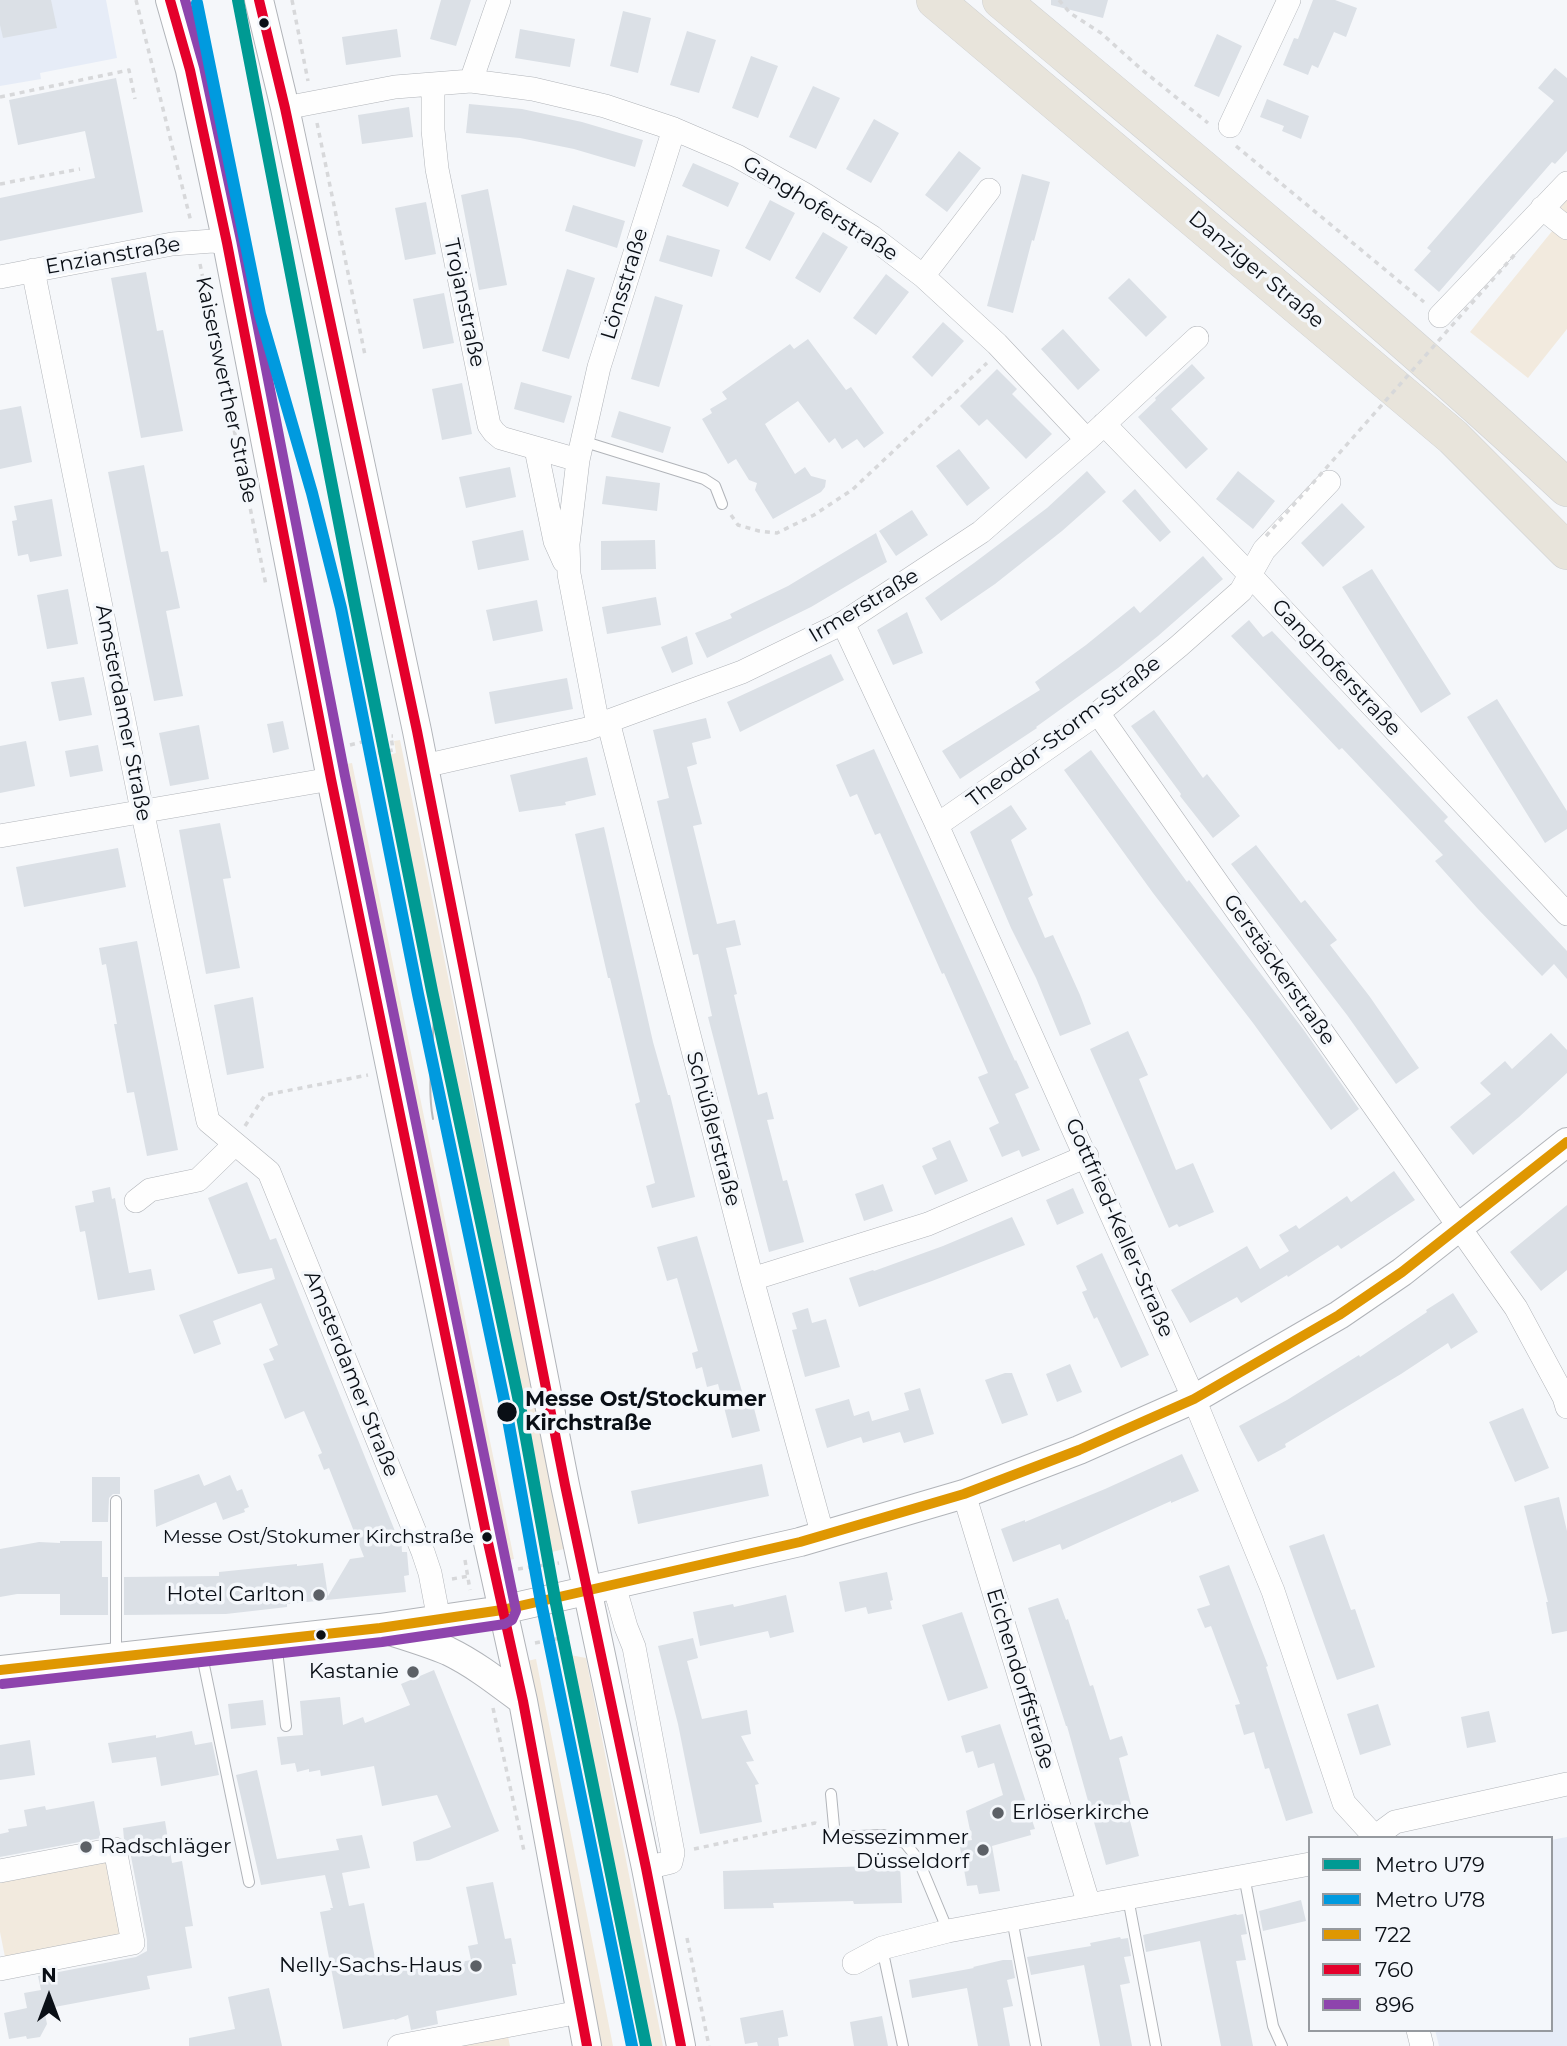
<!DOCTYPE html>
<html>
<head>
<meta charset="utf-8">
<style>
  body { margin:0 }
  #map { position:relative; width:1567px; height:2046px; overflow:hidden; background:#f5f7fa; font-family:Montserrat,sans-serif }
  canvas { display:block }
  .legend { position:absolute; left:1308px; top:1836px; width:245px; height:196px; box-sizing:border-box; background:#f4f7fb; border:2px solid #969a9f; margin:0; padding:9px 12px; list-style:none; font-size:21px; color:#0a0f16 }
  .legend li { display:flex; align-items:center; gap:14px; height:35px }
  .legend b { width:35px; border:2px solid #969a9f }
  .north { position:absolute; left:14px; top:1962px; width:70px; height:70px; -webkit-text-stroke:5px #f4f7fb; paint-order:stroke; rotate:0deg; font-size:19px; font-weight:700; line-height:28px; text-align:center; color:#0a0f16 }
  .north::after { content:''; display:block; margin:auto; width:24px; height:32px; background:#0a0f16; clip-path:polygon(50% 0,100% 100%,50% 72%,0 100%) }
</style>
</head>
<body>
<div id="map">
<canvas width="1567" height="2046"></canvas>
<ul class="legend">
<li><b style="height:9px;background:#009a93"></b>Metro U79</li>
<li><b style="height:9px;background:#009adf"></b>Metro U78</li>
<li><b style="height:9px;background:#df9702"></b>722</li>
<li><b style="height:9px;background:#e4002b"></b>760</li>
<li><b style="height:9px;background:#8e44ad"></b>896</li>
</ul>
<div class="north">N</div>
</div>
<script>
const context = document.querySelector('canvas').getContext('2d');
context.lineJoin = 'round';
function fill(path, color) { context.fillStyle = color; context.fill(path, 'evenodd'); }
function trace(path, color, width, dash) { context.strokeStyle = color; context.lineWidth = width; context.lineCap = dash ? 'butt' : 'round'; context.setLineDash(dash || []); context.stroke(path); }
function write(font, color, halo, rows, align = 'center') {
  context.font = font + ' Montserrat,sans-serif'; context.lineWidth = 7; context.setLineDash([]); context.textBaseline = 'middle'; context.strokeStyle = halo; context.fillStyle = color; for (const [text, x, y, turn = 0] of rows) {
    context.save(); context.translate(x, y); context.rotate((+turn || 0) * Math.PI / 180); context.textAlign = isNaN(turn) ? turn : align; if (halo) context.strokeText(text, 0, 0); context.fillText(text, 0, 0); context.restore();
  }
}
const built = new Path2D(`
  M0 0H106L117 58 40 73 41 79 0 86Z
  M1567 1837V2046H1439L1435 2030H1551V1840Z`);
const green = new Path2D(`
  M178 0H198L202 23 188 29Z
  M1567 200V329L1528 378 1470 332 1553 230 1546 224Z
  M400 740 564 1549 552 1552 389 755 396 753 394 741Z
  M352 763 514 1559 503 1561 341 765Z
  M570 1655 586 1658 663 2046H649Z
  M536 1659 613 2046H600L523 1662Z
  M106 1859 121 1932 119 1937 5 1957 0 1932V1876Z
  M507 2032 510 2046H460Z`);
const building = new Path2D(`
  M0 0H51L57 28 3 38 0 25Z
  M441 0H471L456 46 430 39Z
  M1051 0H1108L1103 18 1051 5Z
  M1313 0H1335L1357 8 1346 37 1334 32 1318 68 1312 65 1308 75 1283 65 1294 38 1298 39Z
  M623 11 651 18 638 73 610 66Z
  M397 29 401 57 346 65 342 37Z
  M520 29 575 39 570 67 515 58Z
  M687 31 716 40 699 93 670 85Z
  M1217 34 1242 46 1219 97 1194 86Z
  M751 56 778 66 758 118 732 108Z
  M1555 68 1567 78V151L1555 164 1552 162 1439 292 1414 270 1431 251 1427 248 1554 101 1538 88Z
  M116 78 143 212 0 241V198L95 178 85 131 18 145 9 100Z
  M813 86 840 98 816 149 789 137Z
  M1267 99 1309 116 1301 139 1282 131 1284 126 1260 117Z
  M469 104 522 109 582 122 643 140 635 167 574 149 520 138 466 133Z
  M409 107 413 137 362 144 358 115Z
  M874 119 899 133 871 183 846 169Z
  M959 151 981 168 947 212 925 195Z
  M693 163 739 183 728 207 682 186Z
  M1022 174 1050 182 1034 241 1032 240 1013 313 987 306Z
  M488 189 507 285 479 290 461 195Z
  M770 200 795 213 770 261 745 248Z
  M426 202 436 254 405 260 395 208Z
  M573 205 625 221 617 248 565 231Z
  M823 232 848 247 820 293 795 278Z
  M667 235 720 250 712 277 659 261Z
  M567 269 595 278 569 359 542 351Z
  M146 272 157 331 163 330 183 431 141 438 111 278Z
  M886 274 909 292 876 335 853 318Z
  M1129 278 1167 317 1146 337 1108 298Z
  M444 293 454 343 423 349 413 299Z
  M655 296 683 305 659 387 631 379Z
  M943 322 964 341 932 377 912 357Z
  M1063 329 1100 370 1078 390 1041 349Z
  M808 339 846 390 851 387 884 433 864 448 857 439 842 449 835 438 829 443 798 401 765 424 795 474 805 467 811 476 826 480 825 487 821 492 773 519 755 490 757 483 749 480 736 459 728 464 702 419 712 413 710 409 727 399 722 392 790 344 794 349Z
  M1192 364 1205 378 1171 409 1208 449 1186 469 1138 417 1156 400 1155 398Z
  M997 369 1017 389 1012 394 1052 434 1026 459 987 419 979 426 960 406Z
  M521 382 572 396 564 423 514 409Z
  M462 383 472 434 442 440 432 389Z
  M21 406 32 462 0 469V410Z
  M619 411 671 427 663 453 611 437Z
  M959 449 990 488 967 506 936 466Z
  M144 465 161 552 168 551 180 608 166 611 183 696 154 701 108 472Z
  M510 467 516 497 466 508 459 477Z
  M1087 471 1106 492 1062 531 995 584 941 621 925 598 974 563 1047 508Z
  M1238 471 1275 501 1253 529 1216 499Z
  M606 476 660 483 657 511 602 504Z
  M1135 489 1171 532 1160 542 1122 501Z
  M52 499 62 556 30 562 28 554 18 556 12 521 17 520 14 506Z
  M1342 503 1365 527 1323 567 1301 543Z
  M912 510 928 535 896 556 879 531Z
  M523 530 529 560 478 570 472 541Z
  M876 533 887 562 811 607 707 658 695 633 732 618 730 614 788 586Z
  M655 540 656 569 601 570V541Z
  M1203 556 1223 579 1158 636 1118 668 1036 727 1037 728 960 779 942 751 1040 690 1035 682 1086 645 1134 606 1140 613Z
  M1372 569 1451 694 1421 713 1342 587Z
  M68 589 78 644 47 649 37 595Z
  M656 597 661 625 607 634 602 607Z
  M537 600 543 631 493 641 486 610Z
  M907 612 923 653 893 665 877 630Z
  M1249 620 1263 637 1272 631 1448 817 1444 821 1567 951V979L1554 964 1542 976 1478 909 1435 861 1443 855 1342 748 1339 750 1231 636Z
  M687 636 693 664 672 673 661 647Z
  M831 654 844 680 740 732 727 702Z
  M84 677 92 715 59 721 51 682Z
  M567 678 573 709 495 724 489 692Z
  M1497 699 1567 811V829L1545 843 1467 717Z
  M1154 710 1203 778 1207 774 1240 816 1213 838 1180 796 1181 794 1131 726Z
  M706 718 711 738 692 743 697 764 687 767 702 824 693 826 717 924 735 920 741 945 726 948 737 994 734 995 758 1095 767 1092 774 1119 767 1120 783 1181 787 1180 804 1242 769 1252 708 1017 712 1016 698 954 693 955 657 801 669 798 653 730Z
  M283 721 289 749 273 753 267 724Z
  M199 725 209 779 170 786 159 733Z
  M26 741 35 786 0 793V746Z
  M98 745 103 771 70 777 65 751Z
  M874 749 1015 1061 1016 1060 1029 1088 1015 1094 1040 1150 1022 1157 1019 1150 1002 1157 989 1128 999 1123 978 1077 988 1073 944 973 942 974 880 833 875 835 857 794 850 797 836 765Z
  M1091 750 1187 882 1189 880 1303 1029 1359 1109 1331 1130 1253 1023 1153 893 1064 770Z
  M587 757 596 795 565 802 566 805 519 812 510 775Z
  M1011 805 1027 829 1011 840 1033 895 1028 898 1045 938 1053 935 1080 995 1091 1024 1060 1036 1036 978 1011 928 970 832Z
  M220 823 231 878 223 879 240 968 206 974 179 830Z
  M604 827 653 1042 668 1095H670L695 1197 652 1208 646 1186 655 1183 635 1104 640 1102 610 978H608L575 834Z
  M1256 845 1301 903 1305 900 1337 940 1330 945 1370 997 1419 1068 1396 1084 1347 1015 1231 864Z
  M118 848 126 887 24 907 16 867Z
  M137 941 178 1150 147 1156 134 1092 127 1093 114 1024H117L106 964 102 965 99 948Z
  M253 997 264 1068 227 1075 214 1005Z
  M1128 1031 1148 1075 1139 1079 1176 1170 1193 1163 1214 1212 1179 1227 1177 1224 1169 1228 1090 1049Z
  M1551 1033 1567 1050V1073L1519 1117 1473 1155 1450 1127 1491 1094 1480 1083 1505 1061 1512 1069Z
  M950 1140 968 1181 935 1195 922 1166 937 1159 932 1148Z
  M1394 1171 1415 1200 1341 1249 1338 1245 1288 1277 1287 1275 1241 1303 1237 1297 1190 1323 1171 1290 1247 1246 1260 1269 1289 1251 1279 1235 1296 1225 1299 1229 1347 1196 1351 1202Z
  M247 1182 270 1240 276 1238 397 1536H401L402 1552H407L409 1575 404 1576 406 1592 287 1604V1607L226 1614 124 1615V1577L219 1576V1572L297 1564V1566L323 1563 328 1596 350 1559 364 1557 329 1468 324 1470 318 1455 322 1453 304 1411 285 1419 263 1364 274 1360 269 1349 278 1345 261 1303 213 1321 221 1344 194 1354 179 1315 275 1279 272 1268 238 1274 208 1198Z
  M883 1184 893 1211 864 1221 855 1194Z
  M110 1187 112 1199 115 1198 129 1273 151 1269 155 1290 98 1300 85 1231 80 1232 75 1206 94 1202 92 1191Z
  M1073 1188 1084 1213 1057 1225 1046 1200Z
  M1567 1205V1270L1541 1291 1510 1252Z
  M1012 1217 1025 1245 932 1281 859 1307 849 1278 873 1270 874 1271 943 1246Z
  M697 1236 743 1395 750 1393 760 1431 732 1438 718 1384 707 1387 702 1367 696 1369 692 1353 698 1351 677 1278 667 1281 657 1247Z
  M1102 1253 1149 1355 1121 1368 1097 1317 1094 1319 1082 1292 1087 1290 1076 1266Z
  M1453 1293 1478 1332 1451 1349 1448 1343 1401 1374 1285 1444 1286 1447 1258 1462 1239 1426 1287 1400 1359 1355 1360 1357 1427 1312 1426 1310Z
  M808 1308 812 1323 826 1319 840 1367 805 1377 792 1330 797 1329 792 1313Z
  M1070 1364 1082 1392 1057 1402 1046 1374Z
  M1005 1373H1012L1028 1415 1002 1424 985 1380Z
  M920 1388 934 1434 904 1443 900 1432 863 1443 861 1437 827 1448 815 1409 849 1399 854 1416 869 1411 872 1421 909 1410 904 1393Z
  M1523 1408 1549 1468 1515 1482 1489 1422Z
  M1182 1454 1199 1491 1171 1503V1501L1062 1550 1060 1544 1013 1562 1001 1529 1025 1520V1522L1105 1489Z
  M762 1464 769 1496 638 1524 631 1491Z
  M199 1474 204 1486 230 1475 237 1491 242 1489 249 1507 244 1509 245 1512 223 1520 216 1502 156 1527 154 1490Z
  M92 1477H120V1494H113L109 1498 108 1522H92Z
  M1559 1497 1567 1531V1631L1552 1634 1546 1602H1548L1524 1506Z
  M1324 1534 1351 1610 1355 1609 1375 1667 1337 1680 1289 1546Z
  M60 1541H102V1577H108V1615H60V1594H17L0 1597V1549L39 1542 60 1543Z
  M1229 1565 1268 1666 1266 1667 1313 1813 1286 1821 1269 1768 1265 1769 1254 1732 1244 1735 1235 1705 1240 1704 1211 1626 1205 1628 1197 1609 1210 1605 1199 1576Z
  M887 1572 893 1600 890 1601 892 1609 868 1614 866 1607 845 1612 839 1582Z
  M786 1595 794 1632 770 1638 768 1631 700 1646 693 1612 733 1604 734 1607Z
  M1058 1598 1066 1620 1068 1619 1090 1686 1093 1685 1110 1740 1122 1736 1128 1755 1119 1758 1134 1816 1129 1817 1139 1856 1106 1865 1067 1726H1066L1028 1608Z
  M962 1612 988 1688 948 1701 922 1625Z
  M693 1638 698 1658 687 1661 702 1719 747 1710 751 1734 741 1736 754 1761 746 1762 759 1784 755 1785 762 1822 700 1834 678 1724 658 1646Z
  M434 1670 499 1831 429 1860 416 1861 413 1842 451 1827 437 1795 382 1806 374 1766 321 1776 320 1770 309 1772V1769L297 1772 295 1763 281 1765 277 1737 303 1735 300 1701 340 1697 343 1725 363 1717 365 1723 410 1705 401 1684Z
  M263 1700 266 1725 231 1729 228 1704Z
  M1378 1704 1391 1745 1360 1755 1347 1714Z
  M1489 1711 1496 1742 1467 1748 1461 1717Z
  M1000 1724 1035 1829 1030 1830 1031 1835 992 1846 1000 1891 979 1894 977 1885 967 1886 959 1842 972 1840 966 1811 1003 1795 994 1763 978 1768 973 1751 966 1753 961 1736Z
  M192 1731 195 1745 212 1742 219 1775 161 1786 156 1757 112 1763 108 1743 156 1735V1738Z
  M30 1740 35 1775 0 1780V1745Z
  M257 1770 277 1859 339 1850 336 1839 362 1835 370 1868 342 1873 349 1906 364 1903 377 1968 421 1959 424 1969 471 1960 468 1946 478 1944 466 1887 493 1882 505 1939 511 1938 516 1964H512L517 1995 436 2011 438 2024 411 2030 408 2015 395 2020 394 2019 343 2029 320 1912 331 1910 330 1908H333L325 1875 261 1885 236 1775Z
  M94 1801 101 1838 0 1857V1834L9 1832 8 1829 27 1826 24 1810 45 1806 46 1810Z
  M165 1821 172 1863 182 1861 193 1926 185 1927 192 1968 147 1976 150 1989 44 2009 47 2024 40 2037 27 2039 26 2036 9 2039 4 2013 27 2008 24 1993 41 1990 38 1976 136 1957 147 1951V1940L129 1846 124 1839 123 1828Z
  M900 1865 902 1903 854 1904 853 1901 773 1903 774 1908 724 1909 723 1871Z
  M1301 1900 1306 1921 1263 1931 1259 1911Z
  M1236 1914 1237 1915 1243 1914 1247 1934 1241 1935 1246 1960 1236 1961 1253 2046H1221L1200 1941 1146 1952 1143 1935Z
  M1120 1937 1121 1939 1128 1938 1131 1956 1124 1957 1130 1983 1120 1985 1132 2046H1100L1084 1965 1031 1975 1027 1957 1091 1946 1090 1943Z
  M1003 1960H1012L1015 1978 1007 1980 1013 2006 1003 2008 1010 2046H978L967 1988 912 1998 909 1980 974 1968 973 1967Z
  M269 1988 282 2046H189V2038L235 2029 228 1997Z
  M783 2010 788 2036 778 2038 779 2046H758L757 2042 745 2044 740 2018Z
  M882 2016 888 2046H854L850 2022Z`);
const path = new Path2D(`
  M136 0 191 222
  M292 0 308 81
  M1059 0 1070 13 1101 33 1141 69 1208 123
  M0 97 129 70 135 99
  M317 123 365 355
  M1236 146 1424 302
  M10 182 80 169
  M0 184 6 183
  M200 264 266 585
  M731 515 738 525 759 531 777 533 814 515 852 490 987 363
  M350 745 370 740 373 754 393 750 391 736H393
  M245 1126 265 1095 368 1075
  M526 1511 536 1566
  M453 1543 464 1542
  M465 1560 470 1590
  M518 1569 559 1563
  M452 1579 469 1576
  M535 1643 572 1636
  M493 1708 524 1851
  M694 1849 815 1823 820 1825
  M687 1938 709 2046`);
const service = new Path2D(`
  M582 441 704 479 715 486 722 504
  M276 1642 286 1726
  M201 1651 249 1882
  M116 1655V1501
  M831 1794 835 1837 883 1835 905 1843 918 1859 948 1931
  M1244 1876 1273 2026 1282 2046
  M1128 1898 1156 2046
  M1012 1919 1036 2046
  M882 1948 903 2046`);
const minor = new Path2D(`
  M471 81 499 0
  M433 84V130L437 169 489 425 494 432 501 438 578 460
  M285 108 395 87 471 81 533 89 605 106 674 129 737 156 804 194 872 237 923 276 997 344 1087 440
  M1230 126 1289 0
  M1542 208 1567 228
  M33 270 142 810 208 1121 269 1172 423 1552 430 1573 439 1620
  M923 276 989 190
  M0 277 172 244 213 241 227 243
  M1440 316 1567 183
  M1104 424 1250 575 1567 914
  M536 449 555 541 564 561
  M843 623 937 825 1194 1399 1273 1591 1344 1803 1376 1838
  M1098 713 1516 1308 1564 1397 1567 1407
  M608 721 752 1279 823 1536
  M598 725 569 574 568 544 578 460 599 367 674 129
  M424 766 587 729 742 672 843 623 981 532 1087 440 1197 338
  M937 825 1098 713 1179 646 1241 591 1264 550 1329 482
  M0 836 331 779
  M136 1201 150 1190 198 1180 235 1144
  M752 1279 928 1224 1087 1156
  M964 1494 1089 1905
  M614 1585 626 1627 634 1647 673 1853 671 1862 646 1868
  M1376 1836 1395 1822 1567 1784
  M0 1871 115 1849 133 1943 0 1969
  M854 1963 882 1948 948 1931 1310 1864
  M1418 2030 1422 2046
  M399 2046 580 2012`);
const tertiary = new Path2D(`
  M170 0 190 70 227 243 331 779 487 1538 523 1701 587 2046
  M259 0 285 108 417 731 565 1485 646 1868 681 2046
  M390 1631C409 1637 429 1643 448 1651 475 1664 499 1683 523 1701
  M0 1670 380 1628 502 1610 800 1542 964 1494 1079 1450 1194 1399 1339 1315 1402 1272 1567 1142`);
const trunk = new Path2D(`
  M935 0 1453 437 1567 551
  M1001 0C1192 160 1384 318 1567 488`);
const tram = new Path2D(`
  M432 991C438 1034 425 1076 433 1119`);
const pathBridge = new Path2D(`
  M1266 536 1517 252`);
const bus1 = new Path2D(`
  M0 1670 380 1628 502 1610 800 1542 964 1494 1079 1450 1194 1399 1339 1315 1402 1272 1567 1142`);
const bus2 = new Path2D(`
  M170 0 190 70 227 243 331 779 487 1538 523 1701 587 2046
  M259 0 285 108 417 731 565 1485 646 1868 681 2046`);
const bus3 = new Path2D(`
  M2 1684 382 1642 505 1624 512 1620 516 1611 345 776 241 240 204 67 185 0`);
const metro1 = new Path2D(`
  M238 0 355 605 432 991 521 1411 555 1599 646 2046`);
const metro2 = new Path2D(`
  M197 3 260 314 312 493 341 608 418 994 507 1414 541 1602 632 2046`);
const markers = [
  [264,23,6,"#0a0f16"],
  [507,1412,11,"#0a0f16"],
  [487,1537,6,"#0a0f16"],
  [319,1595,7,"#5c6066"],
  [321,1635,6,"#0a0f16"],
  [413,1672,7,"#5c6066"],
  [998,1813,7,"#5c6066"],
  [86,1847,7,"#5c6066"],
  [983,1850,7,"#5c6066"],
  [476,1966,7,"#5c6066"]
];
const busNames = [
  ["Messe Ost/Stokumer Kirchstraße",474,1537]
];
const streetNames = [
  ["Ganghoferstraße",820,209,32],
  ["Enzianstraße",113,256,-10],
  ["Danziger Straße",1256,270,40],
  ["Lönsstraße",625,284,-73],
  ["Trojanstraße",464,303,78],
  ["Kaiserswerther Straße",226,390,78],
  ["Irmerstraße",864,606,-31],
  ["Ganghoferstraße",1336,668,47],
  ["Amsterdamer Straße",123,713,79],
  ["Theodor-Storm-Straße",1064,732,-37],
  ["Gerstäckerstraße",1279,970,55],
  ["Schüßlerstraße",713,1129,75],
  ["Gottfried-Keller-Straße",1119,1228,66],
  ["Amsterdamer Straße",351,1374,68],
  ["Eichendorffstraße",1020,1679,73]
];
const stopNames = [
  ["Messe Ost/Stockumer",525,1400],
  ["Kirchstraße",525,1424]
];
const poiNames = [
  ["Hotel Carlton",305,1595],
  ["Kastanie",399,1672],
  ["Erlöserkirche",1012,1813,"left"],
  ["Messezimmer",969,1838],
  ["Düsseldorf",969,1862],
  ["Radschläger",100,1847,"left"],
  ["Nelly-Sachs-Haus",462,1966]
];
fill(built, '#e6ecf7');
fill(green, '#f2eade');
fill(building, '#dbe0e6');
trace(service, '#b1b4b9', 12);
trace(minor, '#b1b4b9', 24);
trace(tertiary, '#b1b4b9', 30);
trace(trunk, '#cfd1d3', 38);
trace(path, '#d7d8da', 3.5, [5, 5]);
trace(service, '#fefefe', 10);
trace(minor, '#fefefe', 23);
trace(tertiary, '#fefefe', 28);
trace(trunk, '#e8e4db', 37);
trace(tram, '#b9b9ba', 2);
trace(pathBridge, '#d7d8da', 3.5, [5, 5]);
trace(bus1, '#df9702', 10);
trace(bus2, '#e4002b', 10);
trace(bus3, '#8e44ad', 10);
trace(metro1, '#009a93', 12);
trace(metro2, '#009adf', 12);
for (const [x, y, r, color] of markers) { const dot = new Path2D(); dot.arc(x, y, r, 0, 2 * Math.PI); context.fillStyle = color; context.fill(dot); trace(dot, '#f4f7fb', 2.5); }
write('19px', '#0a0f16', '#f4f7fb', busNames, 'right');
write('21px', '#0a0f16', '#f4f7fb', streetNames);
write('bold 21px', '#0a0f16', '#f4f7fb', stopNames, 'left');
write('21px', '#0a0f16', '#f4f7fb', poiNames, 'right');
</script>
</body>
</html>
